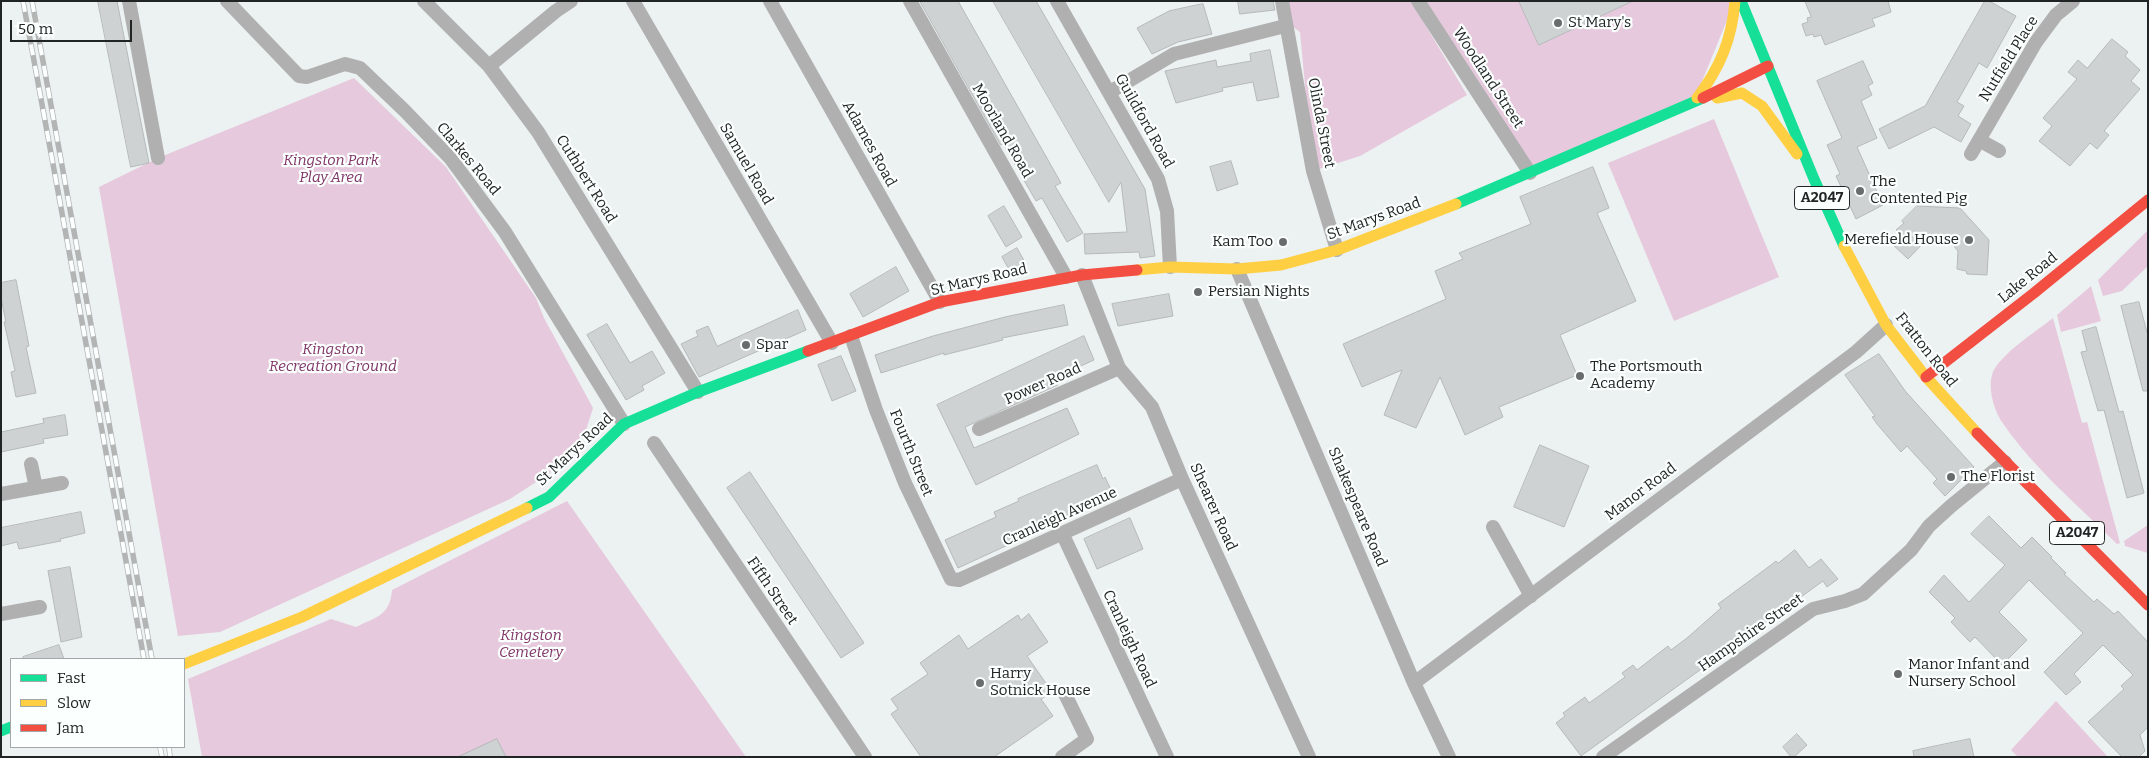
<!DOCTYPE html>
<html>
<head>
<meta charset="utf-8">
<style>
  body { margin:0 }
  #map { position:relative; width:2149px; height:758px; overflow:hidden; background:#ecf1f1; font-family:Bitter,serif }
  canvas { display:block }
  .frame { position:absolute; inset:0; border:2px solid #212424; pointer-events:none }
  .legend { position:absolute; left:10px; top:658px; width:175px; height:90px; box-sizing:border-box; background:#fbfffe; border:1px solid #a4a7a7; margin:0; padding:6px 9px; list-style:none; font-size:15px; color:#212424 }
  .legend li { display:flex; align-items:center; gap:10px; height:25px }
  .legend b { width:25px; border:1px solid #a4a7a7 }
  .scale { position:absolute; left:10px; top:20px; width:122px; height:22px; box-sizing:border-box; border:2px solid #212424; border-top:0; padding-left:6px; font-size:15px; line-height:18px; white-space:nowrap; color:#212424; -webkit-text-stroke:4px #fbfffe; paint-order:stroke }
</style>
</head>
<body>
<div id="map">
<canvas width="2149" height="758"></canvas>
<div class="frame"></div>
<ul class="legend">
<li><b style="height:6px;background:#16e098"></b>Fast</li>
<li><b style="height:6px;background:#ffcf43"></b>Slow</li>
<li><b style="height:6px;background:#f24e42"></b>Jam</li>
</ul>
<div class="scale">50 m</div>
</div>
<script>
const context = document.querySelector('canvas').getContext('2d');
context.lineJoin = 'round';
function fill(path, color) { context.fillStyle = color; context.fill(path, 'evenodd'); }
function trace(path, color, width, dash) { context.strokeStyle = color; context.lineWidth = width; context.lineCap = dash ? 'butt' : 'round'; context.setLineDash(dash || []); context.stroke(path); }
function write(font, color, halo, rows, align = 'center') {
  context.font = font + ' Bitter,serif'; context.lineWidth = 4.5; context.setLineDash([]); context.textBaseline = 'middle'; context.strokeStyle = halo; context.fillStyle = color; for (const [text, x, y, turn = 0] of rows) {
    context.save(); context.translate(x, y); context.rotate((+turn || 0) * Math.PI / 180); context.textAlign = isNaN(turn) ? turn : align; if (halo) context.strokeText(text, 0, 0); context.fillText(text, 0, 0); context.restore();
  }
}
const green = new Path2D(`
  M1286 1H1411L1467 95 1360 156 1313 171 1300 32 1285 21Z
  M1418 1H1519L1539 45 1633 1H1735L1693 103 1530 173Z
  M354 78 446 167 536 298 544 318 593 408 586 430 567 455 550 473 510 499 220 632 178 636 99 187 158 158Z
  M1714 119 1779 277 1674 321 1608 163Z
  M2148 230V266L2122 291 2103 296 2098 280Z
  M2091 286 2101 321 2061 332 2057 315Z
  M2053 318 2082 423 2087 422 2120 543 2117 544C2078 505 2033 468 2002 422 1994 410 1988 389 1992 375 1997 356 2037 331 2053 318Z
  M567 501 746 757H202L188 679 331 619 356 627C376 617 390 616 392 590Z
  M2148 525V553L2125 546 2124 541Z
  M2056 701 2108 757H2018L2011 750Z`);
const building = new Path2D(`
  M98 1H117L149 163 131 167Z
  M920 1H958L1061 183 1055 186 1083 233 1067 242 1042 198 1036 201 1003 144 1001 145Z
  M993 1H1036L1145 189 1155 256 1140 258 1139 252 1085 254 1084 234 1127 232 1121 182 1109 202Z
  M1238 1H1273L1275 10 1240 14Z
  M1519 1H1633L1539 45Z
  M1805 1H1888L1891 12 1872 19 1875 26 1825 45 1821 35 1814 37 1813 34 1806 36 1802 24 1808 22 1807 18 1811 17Z
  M1985 1H1989L2016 16 1987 68 1979 63 1957 102 1964 106 1958 116 1971 124 1961 142 1934 127 1889 149 1879 129 1925 106Z
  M1203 4 1212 34 1178 42 1152 54 1137 28 1169 11Z
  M2112 39 2128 52 2125 56 2140 70 2131 81 2140 89 2104 131 2109 135 2097 149 2090 143 2070 166 2039 141 2052 126 2043 118 2077 79 2068 72 2078 60 2087 68Z
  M1270 50 1279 97 1257 101 1253 82 1222 88 1223 91 1176 103 1165 71 1216 60 1217 67 1251 61 1250 54Z
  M1863 61 1873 83 1868 86 1872 95 1861 101 1877 138 1857 147 1883 205 1856 219 1836 176 1840 174 1827 145 1842 138 1817 81Z
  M1231 161 1238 184 1217 191 1210 167Z
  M1593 167 1609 208 1597 213 1636 301 1560 335 1577 375 1499 407 1503 417 1465 435 1440 377 1416 428 1384 415 1402 370 1362 387 1343 344 1446 299 1435 271 1463 259 1459 253 1531 224 1520 197Z
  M1004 206 1022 237 1006 247 988 216Z
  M1917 206 1960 208 1989 240 1987 275 1967 274 1966 271 1957 269 1958 251 1947 238H1928L1908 259 1889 241 1898 232 1896 230 1904 223 1902 221Z
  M1017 248 1026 264 1011 273 1002 257Z
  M896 267 909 291 863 317 850 294Z
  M16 280 29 346 26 347 36 393 16 397 11 372 15 371 4 322H6L1 298V283Z
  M1169 294 1173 316 1118 326 1112 304Z
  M2139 302 2148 336V391H2143L2121 306Z
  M1064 305 1068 325 1002 338 1003 340 944 355V353L881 373 875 355 933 336 1005 317Z
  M798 310 806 330 699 377 681 344 698 336 696 331 708 326 717 346Z
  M607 324 630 363 652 351 665 373 642 386 644 390 626 400 587 335Z
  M2096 327 2119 412 2123 411 2144 493 2127 498 2104 410 2098 411 2081 352 2087 351 2082 331Z
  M1084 336 1094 360 1054 378 1058 385 965 427 974 448 1067 408 1079 434 976 485 937 405Z
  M1879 354 1906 392 1974 467 1945 496 1933 483 1937 479 1907 446 1901 452 1877 424 1872 417 1875 416 1845 375Z
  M841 356 856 391 832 401 818 365Z
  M65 415 68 435 43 439 44 443 1 452V432L44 423 43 419Z
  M1540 445 1589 466 1564 527 1514 507Z
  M1097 465 1103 479 1105 477 1114 496 958 568 945 540 996 517 994 512 1019 501 1018 499Z
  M750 472 864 643 841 658 727 488Z
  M81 512 85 533 60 539 61 541 19 549 17 542 1 546V528Z
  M1989 516 2021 548 2032 537 2052 557 2051 558 2066 573 2064 574 2094 602 2097 599 2114 614 2118 611 2148 642V727L2140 735 2145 751 2139 757H2122L2088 722 2124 689 2121 686 2133 675 2103 645 2074 674 2081 682 2066 695 2044 672 2083 633 2029 580 1999 612 2027 640 2002 665 1975 637 1970 642 1951 622 1955 618 1929 592 1944 575 1969 602 2005 565 1971 534Z
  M1130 518 1143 549 1097 569 1084 539Z
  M1795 550 1809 568 1821 559 1838 579 1827 587 1823 581 1581 756 1556 723 1565 716 1563 713 1585 697 1589 703 1599 696 1625 677 1622 673 1633 665 1637 670 1668 646 1671 650 1687 638 1721 608 1718 604 1771 565 1776 561 1778 563Z
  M70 567 82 637 61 642 48 571Z
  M1029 614 1048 642 1027 656 1052 692 1041 699 1053 716 994 757H921L891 714 898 709 891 699 928 674 920 663 959 635 968 649 1018 615 1021 620Z
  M59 645 64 659H23V657Z
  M1797 734 1807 745 1794 757H1791L1783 747Z
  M497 739 506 757H458Z
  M1970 739 1974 757H1914L1913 751Z`);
const street = new Path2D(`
  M129 1 158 158
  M227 1 299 76 307 77 345 64 360 68 405 111 451 159 505 232 624 424
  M424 1 489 66 538 132 698 392
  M633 1 832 343
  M770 1 940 302
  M910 1 1066 277
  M1057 1 1158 179 1167 211 1170 267
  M1282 1 1313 171 1337 250
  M1418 1 1530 173
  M489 66 556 11 571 1
  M1110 92 1174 54 1285 26
  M1979 140 1999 151
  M1971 154 2036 42 2056 15 2073 1
  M1237 269 1414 683 1449 757
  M1082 275 1119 368 1152 407 1182 479 1309 757
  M851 336 876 410 905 483 951 579 959 580 1182 479
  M979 429 1119 368
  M654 443 865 757
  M31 464 36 488
  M1 494 62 483
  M1493 527 1531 596
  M1063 535 1167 757
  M1 614 40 607
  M1414 683 1856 352 1886 325
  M1062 757 1087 739 1065 694
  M1603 757 1813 609 1845 601 1863 594 1911 550 1929 526 1951 506 2005 462`);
const fast = new Path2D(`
  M1741 1 1814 179 1844 246
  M1456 204 1703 98
  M527 508 549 497 624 424 698 392 808 351
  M1 731 11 727`);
const slow = new Path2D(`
  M1697 98C1720 68 1732 39 1735 1
  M1717 98 1742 93 1762 106 1797 154
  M1844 246 1886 325 1926 377 1977 433
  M1137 270 1170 267 1237 269 1281 265 1337 250 1456 204
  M184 664 302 617 527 508`);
const jam = new Path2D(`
  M1703 98 1768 66
  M808 351 940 302 1082 275 1137 270
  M1926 377 2034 293 2148 200
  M1977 433 2148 605`);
const rail = new Path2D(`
  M23 1 144 659
  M32 1 152 659
  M160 747 162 757
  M169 747 170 757`);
const markers = [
  [1558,23,5,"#686c6c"],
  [1860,191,5,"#686c6c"],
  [1969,240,5,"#686c6c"],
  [1283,242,5,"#686c6c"],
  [1198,292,5,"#686c6c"],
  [746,345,5,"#686c6c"],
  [1580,376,5,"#686c6c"],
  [1951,477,5,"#686c6c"],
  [1898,674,5,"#686c6c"],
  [980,683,5,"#686c6c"]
];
const shields = [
  [1822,198,55],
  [2077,533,55]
];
const shieldNames = [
  ["A2047",1822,198],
  ["A2047",2077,533]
];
const poiNames = [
  ["St Mary's",1568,23],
  ["The",1870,182],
  ["Contented Pig",1870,199],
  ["Merefield House",1959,240,"right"],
  ["Kam Too",1273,242,"right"],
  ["Persian Nights",1208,292],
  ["Spar",756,345],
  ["The Portsmouth",1590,367],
  ["Academy",1590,384],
  ["The Florist",1961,477],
  ["Manor Infant and",1908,665],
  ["Nursery School",1908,682],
  ["Harry",990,674],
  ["Sotnick House",990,691]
];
const streetNames = [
  ["Nutfield Place",2009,59,-58],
  ["Woodland Street",1488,78,57],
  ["Guildford Road",1144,121,61],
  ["Olinda Street",1321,123,79],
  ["Moorland Road",1002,131,60],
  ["Adames Road",869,144,61],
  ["Clarkes Road",468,159,50],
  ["Samuel Road",746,164,60],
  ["Cuthbert Road",586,179,58],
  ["St Marys Road",1374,219,-20],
  ["Lake Road",2028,278,-39],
  ["St Marys Road",979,280,-13],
  ["Fratton Road",1926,350,52],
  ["Power Road",1043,384,-24],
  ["St Marys Road",575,450,-43],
  ["Fourth Street",911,453,68],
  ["Manor Road",1641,492,-37],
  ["Shearer Road",1213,507,66],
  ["Shakespeare Road",1357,507,67],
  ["Cranleigh Avenue",1060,517,-24],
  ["Fifth Street",772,591,56],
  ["Hampshire Street",1751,633,-35],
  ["Cranleigh Road",1129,639,65]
];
const parkNames = [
  ["Kingston Park",331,161],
  ["Play Area",331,178],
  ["Kingston",333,350],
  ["Recreation Ground",333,367],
  ["Kingston",531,636],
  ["Cemetery",531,653]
];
fill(green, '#e6c9dd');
fill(building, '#ced2d2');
trace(building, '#b5b9b9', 1);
trace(street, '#b0b0b0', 14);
trace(fast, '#16e098', 11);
trace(slow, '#ffcf43', 11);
trace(jam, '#f24e42', 11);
trace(rail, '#b3b5b5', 5.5);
trace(rail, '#fbfffe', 4, [11]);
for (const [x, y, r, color] of markers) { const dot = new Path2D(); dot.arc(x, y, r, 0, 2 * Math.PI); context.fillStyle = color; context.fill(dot); trace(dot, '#fbfffe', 2); }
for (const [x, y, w] of shields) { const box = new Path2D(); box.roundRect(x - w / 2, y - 11.5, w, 23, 4); context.fillStyle = '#fbfffe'; context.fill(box); trace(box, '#212424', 1); }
write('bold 14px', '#212424', null, shieldNames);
write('15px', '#212424', '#fbfffe', poiNames, 'left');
write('15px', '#212424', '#fbfffe', streetNames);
write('italic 15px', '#813568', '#fbfffe', parkNames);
</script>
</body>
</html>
